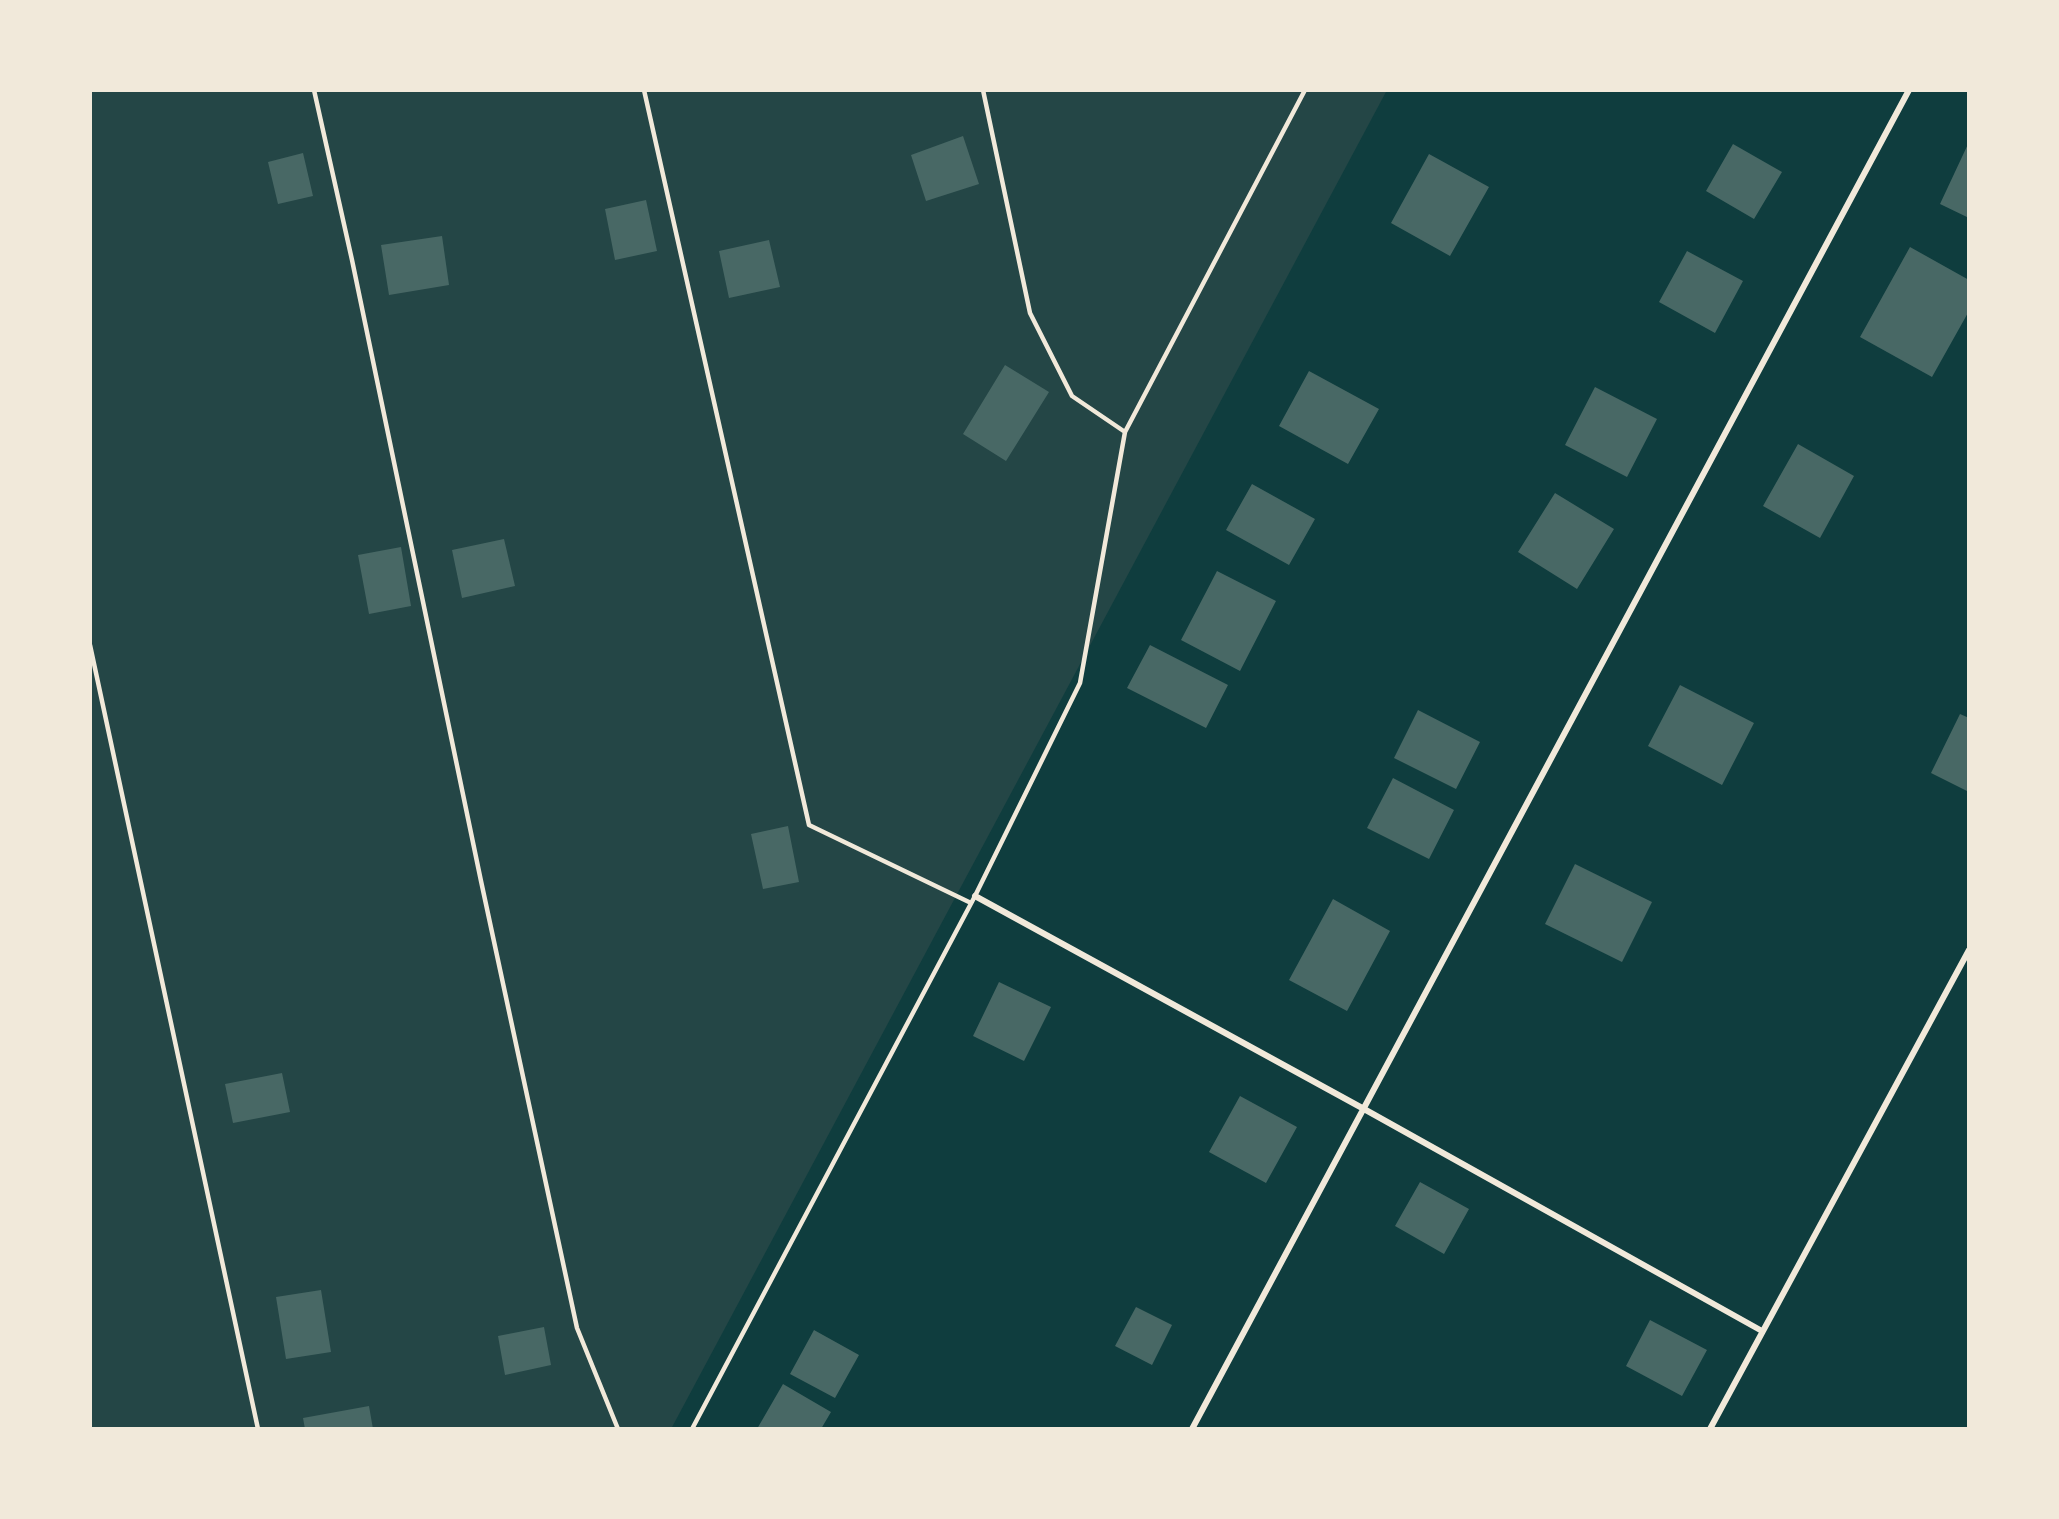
<!DOCTYPE html>
<html>
<head>
<meta charset="utf-8">
<style>
  body { margin:0 }
  #map { position:relative; width:2059px; height:1519px; overflow:hidden; background:#0f3d3e; font-family:Inter,sans-serif }
  canvas { display:block }
  .frame { position:absolute; inset:0; border:92px solid #f1e9da; pointer-events:none }
</style>
</head>
<body>
<div id="map">
<canvas width="2059" height="1519"></canvas>
<div class="frame"></div>
</div>
<script>
const context = document.querySelector('canvas').getContext('2d');
context.lineJoin = 'round';
function fill(path, color) { context.fillStyle = color; context.fill(path, 'evenodd'); }
function trace(path, color, width, dash) { context.strokeStyle = color; context.lineWidth = width; context.lineCap = dash ? 'butt' : 'round'; context.setLineDash(dash || []); context.stroke(path); }
const green = new Path2D(`
  M90 90H1387L671 1429H90Z`);
const building = new Path2D(`
  M963 136 979 184 926 201 911 155Z
  M1969 142V218L1940 204Z
  M1733 144 1782 172 1754 219 1706 191Z
  M303 153 313 196 278 204 268 162Z
  M1429 154 1489 187 1450 256 1391 223Z
  M646 200 657 251 615 260 605 209Z
  M442 236 449 285 389 295 381 245Z
  M769 240 780 287 729 298 719 251Z
  M1910 247 1969 280V311L1932 377 1860 337Z
  M1687 251 1743 281 1715 333 1659 302Z
  M1005 365 1049 392 1006 461 963 434Z
  M1309 371 1379 409 1348 464 1279 426Z
  M1595 387 1657 419 1627 477 1565 445Z
  M1798 444 1854 476 1820 538 1763 506Z
  M1252 484 1315 519 1289 565 1226 530Z
  M1555 493 1614 529 1577 589 1518 552Z
  M504 539 515 586 462 598 452 550Z
  M401 547 411 606 369 614 358 555Z
  M1217 571 1276 601 1240 671 1181 640Z
  M1150 645 1228 685 1206 728 1127 688Z
  M1680 685 1754 723 1722 785 1648 746Z
  M1418 710 1480 742 1456 789 1394 758Z
  M1960 714 1969 718V792L1931 773Z
  M1393 778 1454 810 1429 859 1367 828Z
  M788 826 799 882 763 889 751 834Z
  M1575 864 1652 902 1622 962 1545 924Z
  M1333 899 1390 931 1347 1011 1289 980Z
  M999 982 1051 1007 1024 1061 973 1036Z
  M282 1073 290 1112 233 1123 225 1084Z
  M1240 1096 1297 1127 1266 1183 1209 1152Z
  M1420 1182 1469 1209 1444 1254 1395 1226Z
  M321 1290 331 1352 286 1359 276 1297Z
  M1136 1307 1172 1325 1152 1365 1115 1346Z
  M1650 1320 1707 1350 1682 1396 1626 1366Z
  M544 1327 551 1365 505 1375 498 1336Z
  M814 1330 859 1355 835 1398 790 1374Z
  M783 1384 831 1412 821 1429H757Z
  M369 1406 373 1429H305L303 1418Z`);
const service = new Path2D(`
  M314 90 352 260 481 881 577 1328 618 1429
  M644 90 809 825 971 903
  M983 90 1030 313 1072 396 1125 432
  M90 645 258 1429
  M692 1429 975 896 1080 683 1125 432 1305 90`);
const minor = new Path2D(`
  M975 896 1364 1109 1762 1331
  M1192 1429 1909 90
  M1710 1429 1969 950`);
fill(green, '#244646');
fill(building, '#486865');
trace(service, '#f1e9da', 4.5);
trace(minor, '#f1e9da', 6);
</script>
</body>
</html>
